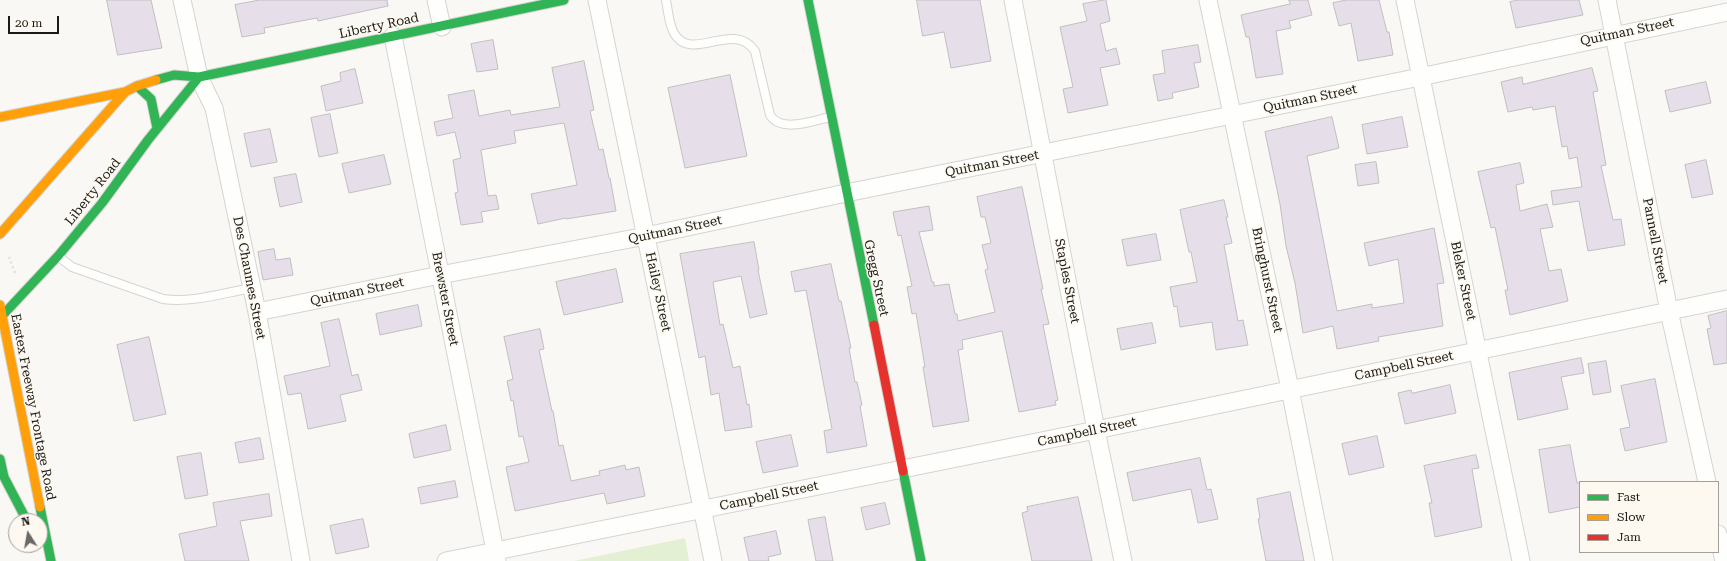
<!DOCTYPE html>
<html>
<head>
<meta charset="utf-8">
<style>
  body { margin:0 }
  #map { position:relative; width:1727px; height:561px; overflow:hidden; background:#faf8f4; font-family:"Roboto Serif",serif }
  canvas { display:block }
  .legend { position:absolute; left:1579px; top:481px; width:140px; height:72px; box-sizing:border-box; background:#fdf9f1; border:1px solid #a3a09a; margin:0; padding:5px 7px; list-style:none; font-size:12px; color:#1b1a17 }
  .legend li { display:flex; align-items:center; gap:8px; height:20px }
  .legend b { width:20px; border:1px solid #a3a09a }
  .north { position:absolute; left:8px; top:513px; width:40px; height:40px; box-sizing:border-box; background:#fdf9f1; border:1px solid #a3a09a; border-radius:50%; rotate:349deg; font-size:11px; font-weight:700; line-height:16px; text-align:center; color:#1b1a17 }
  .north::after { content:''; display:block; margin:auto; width:14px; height:18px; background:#696864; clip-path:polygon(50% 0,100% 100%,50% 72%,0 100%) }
  .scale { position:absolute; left:8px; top:16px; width:51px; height:18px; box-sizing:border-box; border:2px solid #1b1a17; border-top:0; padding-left:5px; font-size:12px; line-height:14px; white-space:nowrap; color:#1b1a17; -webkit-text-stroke:3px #fdf9f1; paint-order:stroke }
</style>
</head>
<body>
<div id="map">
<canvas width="1727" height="561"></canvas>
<ul class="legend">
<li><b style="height:5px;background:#30b455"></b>Fast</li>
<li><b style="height:5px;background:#ff9f0a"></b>Slow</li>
<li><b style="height:5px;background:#e5322d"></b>Jam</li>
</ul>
<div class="north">N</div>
<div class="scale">20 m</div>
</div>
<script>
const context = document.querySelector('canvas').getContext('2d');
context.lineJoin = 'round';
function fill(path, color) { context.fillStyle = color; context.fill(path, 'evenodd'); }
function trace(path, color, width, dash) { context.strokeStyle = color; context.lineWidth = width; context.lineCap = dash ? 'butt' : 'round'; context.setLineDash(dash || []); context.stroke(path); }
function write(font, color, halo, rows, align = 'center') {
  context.font = font + ' "Roboto Serif",serif'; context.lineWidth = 3; context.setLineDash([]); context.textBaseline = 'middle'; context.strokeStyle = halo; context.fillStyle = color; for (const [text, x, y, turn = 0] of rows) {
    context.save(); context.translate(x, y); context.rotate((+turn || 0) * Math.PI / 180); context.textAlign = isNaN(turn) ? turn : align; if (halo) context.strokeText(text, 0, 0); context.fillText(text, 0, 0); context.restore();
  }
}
const green = new Path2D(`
  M685 538 689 561H574Z`);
const building = new Path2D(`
  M107 0H151L162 48 118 55Z
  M260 0H387L388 6 318 21 317 18 264 28 265 33 242 37 235 5Z
  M917 0H980L991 61 951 68 944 32 923 36Z
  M1106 0 1110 21 1100 24 1106 51 1116 48 1120 64 1100 68 1108 105 1068 113 1063 89 1073 87 1060 27 1087 21 1083 4Z
  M1289 0H1308L1312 15 1289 21 1291 28 1276 31 1283 74 1256 78 1249 37H1246L1241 15 1290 4Z
  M1347 0H1379L1387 32H1389L1393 55 1358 61 1351 23 1339 26 1333 3Z
  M1519 0H1579L1583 15 1516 28 1510 2Z
  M493 40 498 69 477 72 471 44Z
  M1198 45 1201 62 1194 63 1199 87 1172 93 1173 98 1158 101 1153 75 1165 73 1162 51Z
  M584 61 594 110 590 111 599 150 603 149 609 178H610L616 211 566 219V218L538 224 531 194 577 185 564 123 514 131 516 143 481 150 488 196 496 195 499 209 481 212 483 222 461 225 455 193 458 192 453 160 461 158 455 132 437 136 434 122 453 118 448 95 474 90 479 116 510 110 511 115 560 107 552 68Z
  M1592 68 1598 91 1593 92 1606 165 1601 166 1613 220 1621 219 1625 245 1588 251 1579 201 1553 205 1551 191 1582 187 1577 157 1569 159 1567 146 1562 147 1555 106 1533 110 1532 107 1508 112 1501 82 1522 77 1523 84Z
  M355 69 363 103 326 111 321 86 341 81 340 73Z
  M730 75 747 156 685 168 668 88Z
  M1706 82 1711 103 1670 112 1665 91Z
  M330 114 338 153 319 157 311 118Z
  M1332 117 1339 148 1307 156 1337 311 1372 304V308L1404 303 1398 259 1369 266 1364 243 1434 228 1444 283 1437 284 1443 326 1378 337 1379 341 1337 349 1333 326 1303 333 1295 283 1286 246 1280 204 1265 132Z
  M1402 117 1408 147 1367 154 1362 125Z
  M270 129 277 162 251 167 244 134Z
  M384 155 391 184 349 193 342 164Z
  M1706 160 1713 194 1692 198 1685 165Z
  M1376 162 1379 183 1358 186 1355 165Z
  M1520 163 1524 183 1516 185 1520 211 1547 204 1553 227 1540 229 1549 271 1561 269 1568 301 1510 315 1505 290H1508L1495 227 1491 228 1478 172Z
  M296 174 302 202 280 207 274 178Z
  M1022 187 1043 289H1041L1049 324 1043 325 1058 400 1055 401 1056 405 1019 412 1002 331 962 340 963 349 958 350 969 421 933 427 923 367H925L916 313 912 314 907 287 912 286 901 235 898 236 893 212 929 206 933 230 919 232 932 282H934V286L949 284 955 314H957L958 321 995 312 985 270 988 269 982 245 991 243 985 217H981L977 197Z
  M1224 200 1228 217H1226L1232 243 1224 245 1238 321 1243 320 1248 345 1216 350 1212 322 1180 327 1177 306 1174 307 1170 287 1197 282 1191 252H1189L1180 210Z
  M1156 234 1161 260 1127 266 1122 240Z
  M754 242 759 270H758L767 314 750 318 741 276 713 282 720 325 723 324 733 368 740 366 747 405 749 404 752 427 725 431 719 393 711 395 705 356 699 358 680 254Z
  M274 249 276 260 290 258 293 275 263 280 258 252Z
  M831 264 839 301H841L851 348H849L855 382H857L862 405 860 406 867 446 827 453 824 431 832 429 806 290 795 292 791 272Z
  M616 269 623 302 564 315 556 282Z
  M418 305 422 326 380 335 376 314Z
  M1727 311V363L1714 365 1707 329 1711 328 1708 316Z
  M339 319 352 376 358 374 362 390 340 395 346 421 308 429 301 393 288 395 284 376 330 366 321 323Z
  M1152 323 1156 343 1121 350 1117 329Z
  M540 329 544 349 539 350 552 411H553L559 446 563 445 571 481 600 475 599 471 625 465 626 470 639 467 645 496 607 504 604 493 515 511 506 467 529 462 523 436 519 437 513 400 511 401 507 381 513 379 504 337Z
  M149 337 166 414 134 421 117 345Z
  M1581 358 1584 373 1561 377 1568 409 1518 420 1509 373Z
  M1606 361 1611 392 1593 395 1588 364Z
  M1655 379 1667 442 1625 451 1620 429 1630 427 1621 386Z
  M1450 385 1456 413 1405 424 1398 393 1411 390 1412 393Z
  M446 425 451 450 414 458 409 434Z
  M791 435 798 466 763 473 756 442Z
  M1377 436 1384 467 1349 475 1342 444Z
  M260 438 264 459 239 463 235 443Z
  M1570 445 1577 483H1580V507L1549 513 1539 450Z
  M201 453 208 495 185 499 177 457Z
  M1476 455 1479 468 1472 469 1482 527 1435 537 1429 503H1432L1424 466Z
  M1200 458 1207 490 1211 489 1218 519 1198 523 1191 489 1133 501 1127 473Z
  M455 481 458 497 421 504 418 488Z
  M1290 492 1304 561H1266L1258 519 1260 518 1257 499Z
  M269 494 272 516 240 521 249 561H185L179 534 217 526 213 503Z
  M1078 497 1092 561H1032L1022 513 1028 511 1027 507Z
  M885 503 890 524 866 530 861 508Z
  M825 517 833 561H816L808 520Z
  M363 519 369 547 336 554 330 526Z
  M776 531 781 554 768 557 769 561H749L744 538Z`);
const path = new Path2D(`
  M9 257 15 273`);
const lane = new Path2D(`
  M666 0C668 10 669 25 674 33 691 64 733 19 755 51L770 115C781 133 812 121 830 117
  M59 257 72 267 163 299C193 303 223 293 252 288`);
const street = new Path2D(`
  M182 0 199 77 214 108 257 312 301 561
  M436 0 442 27
  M597 0 713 561
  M1013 0 1096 430 1123 561
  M1208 0 1290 389 1324 561
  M1405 0 1521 561
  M1607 0 1669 311 1707 482
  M393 36 497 561
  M257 312 440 275 646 236 846 193 1420 77 1727 12
  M1718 534 1724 561
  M446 561 1096 430 1727 299`);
const fast = new Path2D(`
  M808 0 874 325
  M156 80 174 75 199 77 564 0
  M137 86 151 99 157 128
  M0 318 58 256 102 203 148 140 199 77
  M0 459 4 477 27 521
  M903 471 921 561
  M40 507 51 561`);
const slow = new Path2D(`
  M0 117 125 92
  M0 234 125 92 137 86 156 80
  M0 305 40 507`);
const jam = new Path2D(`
  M874 325 903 471`);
const streetNames = [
  ["Liberty Road",379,26,-12],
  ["Quitman Street",1627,32,-12],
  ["Quitman Street",1310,99,-12],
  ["Quitman Street",992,164,-11],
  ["Liberty Road",93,192,-52],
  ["Quitman Street",675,230,-12],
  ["Pannell Street",1655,241,79],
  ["Des Chaumes Street",249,278,79],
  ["Gregg Street",876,278,78],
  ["Bringhurst Street",1267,280,78],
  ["Staples Street",1067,281,79],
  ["Bleker Street",1463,281,78],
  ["Quitman Street",357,292,-12],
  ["Hailey Street",658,292,78],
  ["Brewster Street",445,299,79],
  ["Campbell Street",1404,366,-12],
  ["Eastex Freeway Frontage Road",33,407,79],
  ["Campbell Street",1087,432,-12],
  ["Campbell Street",769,496,-12]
];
fill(green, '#e3f0d3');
fill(building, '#e6dfea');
trace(building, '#c0bfbf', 1);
trace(lane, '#d5d4d1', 10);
trace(street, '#d5d4d1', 19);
trace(fast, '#d5d4d1', 11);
trace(slow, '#d5d4d1', 11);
trace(jam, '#d5d4d1', 11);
trace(path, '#e2e1e0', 2.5, [2, 3]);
trace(lane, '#fefefd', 8);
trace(street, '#fefefd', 17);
trace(fast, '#30b455', 9);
trace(slow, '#ff9f0a', 9);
trace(jam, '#e5322d', 9);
write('13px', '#1b1a17', '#fdf9f1', streetNames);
</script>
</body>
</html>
